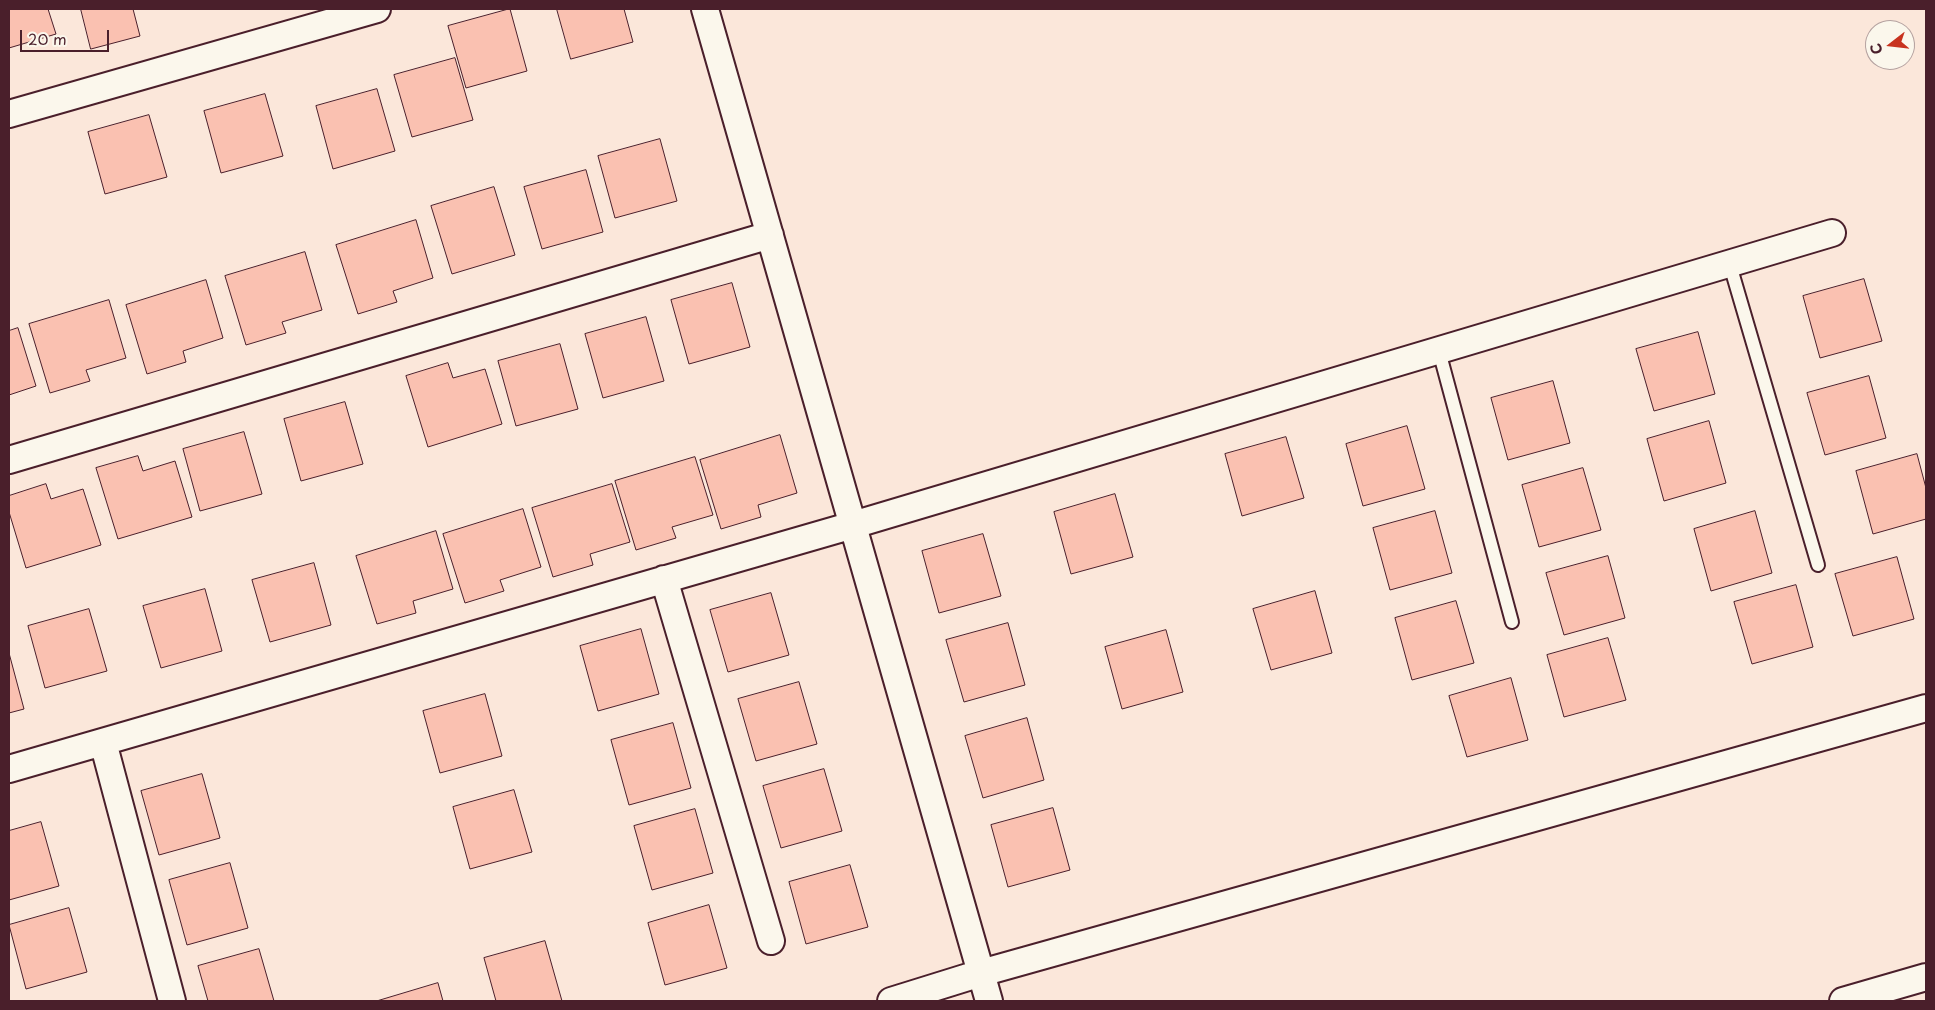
<!DOCTYPE html>
<html>
<head>
<meta charset="utf-8">
<style>
  body { margin:0 }
  #map { position:relative; width:1935px; height:1010px; overflow:hidden; background:#fbe7da; font-family:"Playpen Sans",sans-serif }
  canvas { display:block }
  .frame { position:absolute; inset:0; border:10px solid #4a1f2b; pointer-events:none }
  .north { position:absolute; left:1865px; top:20px; width:50px; height:50px; box-sizing:border-box; background:#fbf7ec; border:1px solid #b4a19f; border-radius:50%; rotate:254deg; font-size:14px; font-weight:700; line-height:20px; text-align:center; color:#4a1f2b }
  .north::after { content:''; display:block; margin:auto; width:18px; height:22px; background:#c8321e; clip-path:polygon(50% 0,100% 100%,50% 72%,0 100%) }
  .scale { position:absolute; left:20px; top:30px; width:89px; height:22px; box-sizing:border-box; border:2px solid #4a1f2b; border-top:0; padding-left:6px; font-size:15px; line-height:18px; white-space:nowrap; color:#4a1f2b; -webkit-text-stroke:4px #fbf7ec; paint-order:stroke }
</style>
</head>
<body>
<div id="map">
<canvas width="1935" height="1010"></canvas>
<div class="frame"></div>
<div class="north">С</div>
<div class="scale">20 m</div>
</div>
<script>
const context = document.querySelector('canvas').getContext('2d');
context.lineJoin = 'round';
function fill(path, color) { context.fillStyle = color; context.fill(path, 'evenodd'); }
function trace(path, color, width, dash) { context.strokeStyle = color; context.lineWidth = width; context.lineCap = dash ? 'butt' : 'round'; context.setLineDash(dash || []); context.stroke(path); }
const building = new Path2D(`
  M9 9H48L56 34 9 48Z
  M81 9H133L140 36 91 49Z
  M510 9 527 71 466 88 448 26Z
  M557 9H624L633 42 571 59Z
  M455 58 473 120 412 137 394 75Z
  M377 89 395 151 333 169 316 106Z
  M265 94 283 156 221 173 204 111Z
  M149 115 167 177 105 194 88 132Z
  M660 139 677 201 615 218 598 156Z
  M586 170 603 232 542 249 524 187Z
  M494 187 515 255 452 274 431 206Z
  M416 220 433 278 393 291 397 302 358 314 336 245Z
  M305 252 322 310 282 322 286 333 246 345 225 276Z
  M1864 279 1882 341 1820 358 1803 296Z
  M206 280 223 338 183 351 186 362 147 374 126 305Z
  M732 283 750 347 689 364 671 300Z
  M109 300 126 358 86 370 90 381 50 393 29 324Z
  M646 317 664 381 603 398 585 334Z
  M18 328 36 386 9 395V331Z
  M1698 332 1715 394 1654 411 1636 349Z
  M560 344 578 409 516 426 498 361Z
  M448 363 453 378 485 369 502 424 428 447 406 376Z
  M1869 376 1886 438 1825 455 1807 393Z
  M1553 381 1570 443 1508 460 1491 398Z
  M345 402 363 464 301 481 284 419Z
  M1709 421 1726 483 1664 501 1647 439Z
  M1407 426 1425 489 1363 506 1346 444Z
  M244 432 262 494 200 511 183 449Z
  M780 435 797 493 758 505 761 517 721 529 700 460Z
  M1286 437 1304 498 1242 516 1225 454Z
  M1917 454 1926 488V519L1873 534 1856 471Z
  M138 456 143 471 175 461 192 517 118 539 96 468Z
  M695 457 713 515 672 527 676 538 636 550 615 481Z
  M1583 468 1601 530 1539 547 1522 485Z
  M46 484 51 499 83 489 101 545 26 568 9 512V496Z
  M612 484 630 542 590 554 593 565 553 577 532 508Z
  M1115 494 1133 557 1071 574 1054 512Z
  M523 509 541 567 500 580 504 591 465 603 443 534Z
  M1435 511 1452 573 1390 590 1373 528Z
  M1755 511 1772 573 1711 591 1694 529Z
  M436 531 453 589 413 601 416 613 377 624 356 556Z
  M983 534 1001 596 939 613 922 551Z
  M1608 556 1625 618 1564 635 1546 573Z
  M1897 557 1914 619 1853 636 1835 574Z
  M314 563 331 625 270 642 252 580Z
  M1796 585 1813 647 1752 664 1734 602Z
  M205 589 222 651 161 668 143 606Z
  M1315 591 1332 653 1271 670 1253 609Z
  M771 593 789 655 728 672 710 610Z
  M1456 601 1474 663 1412 680 1395 618Z
  M89 609 107 671 45 688 28 626Z
  M1008 623 1025 685 964 702 946 640Z
  M641 629 659 694 598 711 580 646Z
  M1166 630 1183 692 1122 709 1105 647Z
  M1608 638 1626 700 1564 717 1547 655Z
  M9 653 24 709 9 713Z
  M1511 678 1528 740 1467 757 1449 696Z
  M799 682 817 744 756 761 738 699Z
  M485 694 502 756 440 773 423 711Z
  M1027 718 1044 780 983 798 965 736Z
  M673 723 691 788 629 805 611 740Z
  M824 769 842 831 781 848 763 786Z
  M202 774 220 838 159 855 141 791Z
  M514 790 532 852 470 869 453 807Z
  M1053 808 1070 870 1008 887 991 825Z
  M695 809 713 873 652 890 634 826Z
  M41 822 59 886 9 900V831Z
  M230 863 248 928 187 945 169 880Z
  M850 865 868 927 806 944 789 882Z
  M709 905 727 968 665 985 648 923Z
  M69 908 87 972 26 989 9 925Z
  M545 941 562 1001H496L484 958Z
  M259 949 274 1001H208L198 966Z
  M438 983 443 1001H377Z`);
const lane = new Path2D(`
  M1730 265 1818 565
  M1439 351 1512 622`);
const street = new Path2D(`
  M705 9 989 1001
  M9 114 377 9
  M9 460 770 235
  M664 579 771 941
  M103 742 172 1001
  M9 769 853 525 1832 233
  M891 1001 981 973 1926 708
  M1843 1001 1926 977`);
fill(building, '#fac1b1');
trace(building, '#4a1f2b', 1);
trace(lane, '#4a1f2b', 16);
trace(street, '#4a1f2b', 30);
trace(lane, '#fbf7ec', 12);
trace(street, '#fbf7ec', 26);
</script>
</body>
</html>
